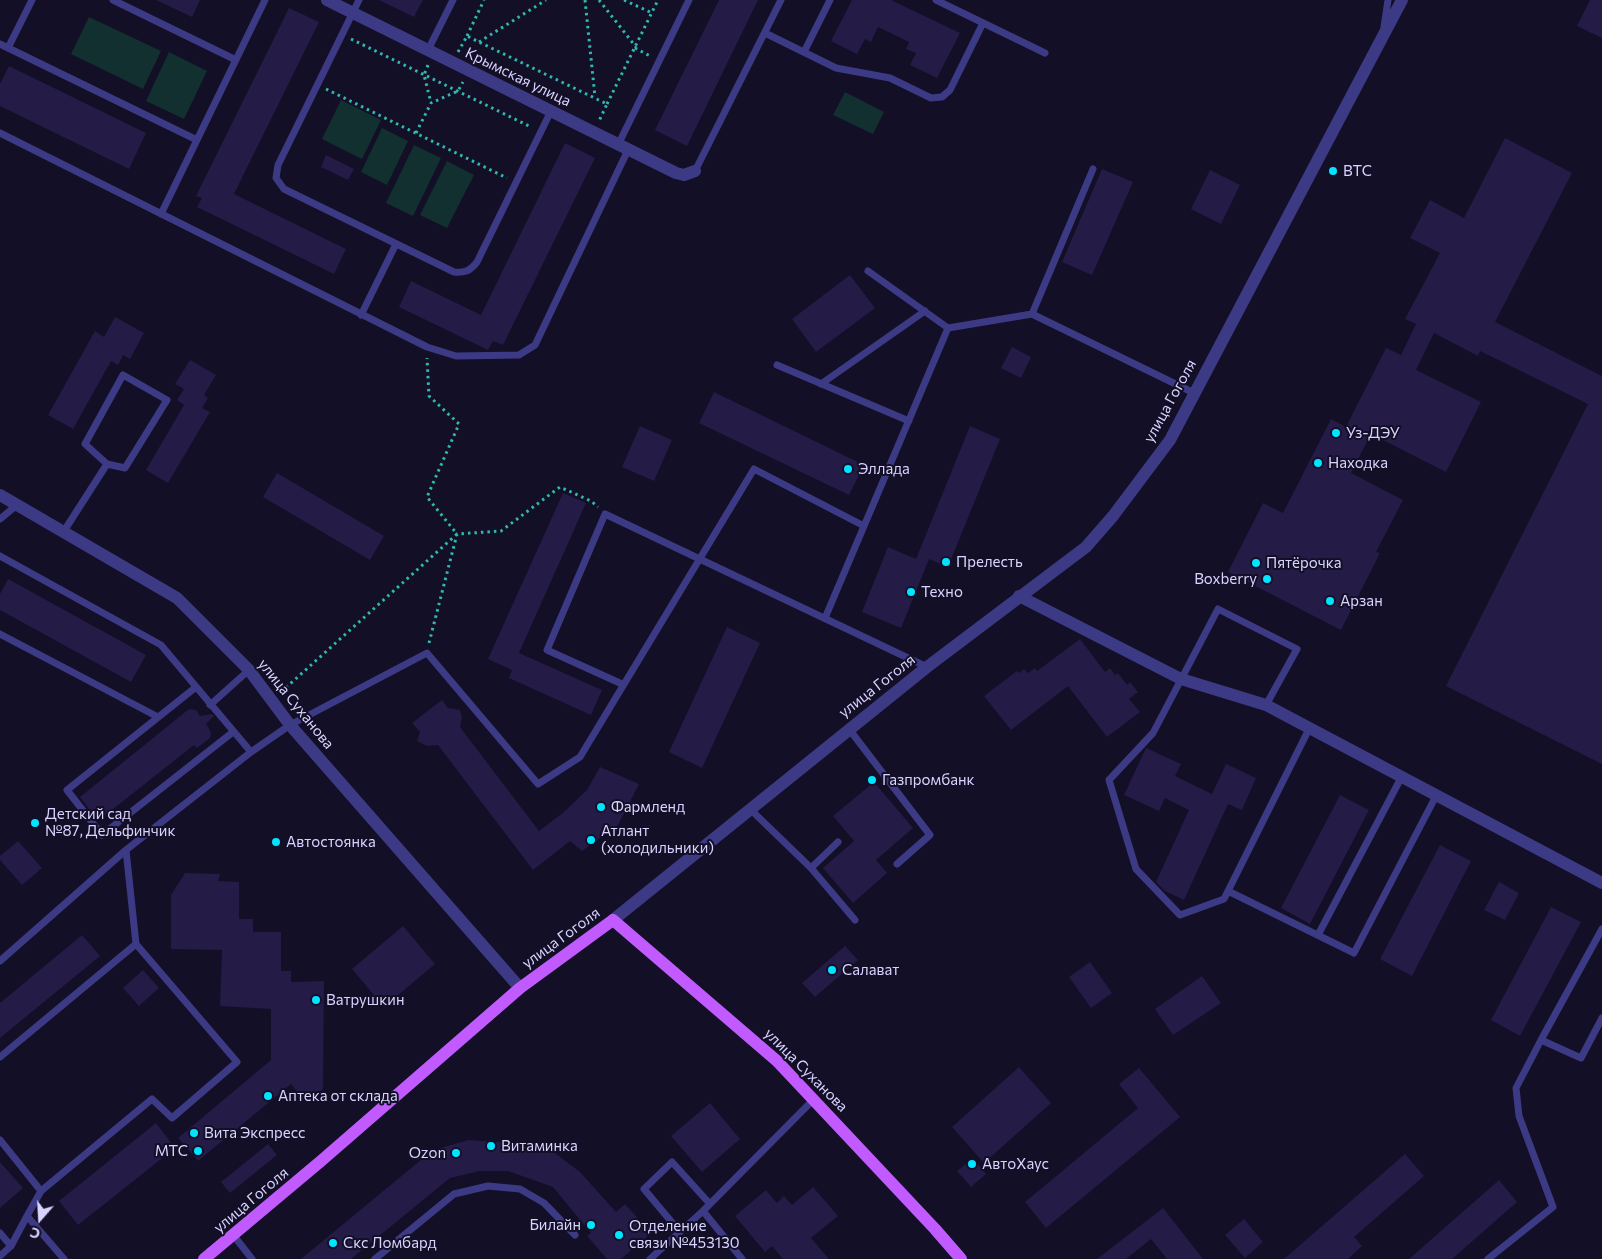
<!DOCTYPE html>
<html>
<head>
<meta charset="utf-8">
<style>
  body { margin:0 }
  #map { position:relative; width:1602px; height:1259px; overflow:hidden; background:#130f26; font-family:Commissioner,sans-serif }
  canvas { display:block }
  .north { position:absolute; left:15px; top:1194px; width:50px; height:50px; -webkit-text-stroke:4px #130f26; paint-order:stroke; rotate:199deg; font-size:14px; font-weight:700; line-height:20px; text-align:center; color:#d9d4ff }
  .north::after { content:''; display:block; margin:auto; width:18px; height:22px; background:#d9d4ff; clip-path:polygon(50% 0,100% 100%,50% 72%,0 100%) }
</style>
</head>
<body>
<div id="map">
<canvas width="1602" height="1259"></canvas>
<div class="north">С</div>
</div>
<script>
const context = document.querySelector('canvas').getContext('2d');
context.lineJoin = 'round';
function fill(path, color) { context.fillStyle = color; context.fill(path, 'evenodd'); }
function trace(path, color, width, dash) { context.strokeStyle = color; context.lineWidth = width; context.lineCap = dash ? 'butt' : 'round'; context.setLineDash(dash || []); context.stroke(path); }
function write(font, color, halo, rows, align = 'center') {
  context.font = font + ' Commissioner,sans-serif'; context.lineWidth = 4; context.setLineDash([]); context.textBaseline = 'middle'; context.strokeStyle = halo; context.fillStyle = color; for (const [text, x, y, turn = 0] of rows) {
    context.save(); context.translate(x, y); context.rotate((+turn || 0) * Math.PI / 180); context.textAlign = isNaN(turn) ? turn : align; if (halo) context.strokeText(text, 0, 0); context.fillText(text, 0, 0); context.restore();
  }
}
const green = new Path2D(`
  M89 17 161 51 143 89 71 54Z
  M169 52 207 71 184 119 146 101Z
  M845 92 884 112 873 134 833 115Z
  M341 100 381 120 362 159 322 139Z
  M382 128 408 141 387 185 361 172Z
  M414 145 441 158 413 216 386 203Z
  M447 161 474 175 447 228 420 215Z`);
const building = new Path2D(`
  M156 0H200L192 17Z
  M379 0H423L414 17Z
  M719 0H758L687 146 655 130Z
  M852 0H891L960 33 937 78 910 65 916 53 906 49 909 42 878 27 871 42 865 39 857 54 831 41Z
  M1590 0H1602V38L1577 26Z
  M289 8 319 22 234 194 346 249 334 274 197 207 202 198 196 196Z
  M9 66 146 133 129 169 0 106V84Z
  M1505 138 1572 173 1495 322 1602 376V764L1446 686 1588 404 1480 351 1478 356 1434 333 1416 370 1481 402 1446 472 1371 434 1351 473 1403 500 1376 552 1380 553 1341 630 1228 572 1263 503 1283 513 1331 419 1346 427 1386 348 1401 355 1416 324 1405 319 1440 253 1410 238 1430 200 1464 218Z
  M565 143 595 158 503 345 493 341 488 350 399 307 411 281 481 315Z
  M326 155 354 169 348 180 321 167Z
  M1102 169 1133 182 1092 275 1062 262Z
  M1210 170 1240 185 1221 224 1191 209Z
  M850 275 875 308 816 352 792 319Z
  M115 317 144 333 130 359 123 355 118 365 111 361 73 429 48 415 95 331 104 337Z
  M1012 347 1031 357 1021 378 1001 368Z
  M190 360 216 375 204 395 208 398 202 408 210 412 168 483 146 470 184 405 177 400 184 389 175 384Z
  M714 392 864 465 849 495 699 423Z
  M640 426 672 440 654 481 622 467Z
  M970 426 1000 439 948 567 929 559 901 628 862 612 888 547 916 559Z
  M277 473 384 536 370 560 263 497Z
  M563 493 586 503 519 653 602 690 591 715 509 678 512 670 488 659Z
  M8 579 146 655 131 682 0 610V594Z
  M727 627 760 643 702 768 669 752Z
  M1080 639 1105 672 1110 668 1115 675 1118 673 1127 685 1130 682 1138 692 1129 699 1140 712 1107 737 1068 686 1011 730 984 696 1017 671 1019 673 1024 669 1028 673 1035 668 1037 671Z
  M442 700 448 708 460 710 462 717 460 727 539 831 564 812 587 790 600 767 639 784 618 825 582 851 570 841 533 870 438 745 427 746 417 741 420 732 412 723Z
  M189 709 196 710 200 716 212 714 214 716 206 724 211 732 210 738 197 748 194 745 98 821 80 797Z
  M1146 748 1181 764 1175 776 1212 794 1226 764 1256 778 1242 810 1228 804 1184 900 1165 891 1156 882 1189 810 1165 798 1159 811 1124 795Z
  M874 782 913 828 876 860 887 873 853 903 823 868 854 841 833 816Z
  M1340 795 1369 810 1310 924 1281 908Z
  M18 841 42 868 22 885 0 860V856Z
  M1440 845 1471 861 1412 976 1380 959Z
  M185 873 220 874 218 881 239 882V919H253V932H281V971H291V982L324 981 323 1089 306 1103 291 1084 198 1161 178 1138 271 1060V1009L220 1006 222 950 171 949V895Z
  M1499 882 1519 893 1505 920 1484 910Z
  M1551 907 1581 922 1520 1036 1491 1020Z
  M403 926 435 964 384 1007 352 969Z
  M82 935 100 956 0 1038V1003Z
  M845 946 858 960 815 997 802 983Z
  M1090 962 1112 993 1091 1008 1069 977Z
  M143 970 159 988 139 1006 123 988Z
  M1202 976 1221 1003 1173 1035 1155 1009Z
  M1019 1067 1051 1103 984 1163 952 1127Z
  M1139 1068 1180 1117 1046 1228 1025 1202 1138 1108 1119 1084Z
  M710 1103 740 1139 702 1172 671 1136Z
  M156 1123 175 1148 78 1225 59 1201Z
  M468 1140 527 1144 555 1153 580 1172 616 1212 625 1204 651 1233 621 1259H607L587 1236 591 1233 553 1187 508 1171H480L450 1178 351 1259H301L422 1159 441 1148Z
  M268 1144 277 1155 230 1193 221 1182Z
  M1405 1154 1424 1176 1354 1237 1362 1246 1348 1259H1284Z
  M973 1158 986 1174 971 1187 957 1171Z
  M0 1162 23 1188 0 1208Z
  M1499 1180 1517 1202 1452 1259H1409Z
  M813 1187 838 1216 811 1238 829 1259H783L772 1246 765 1252 735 1216 766 1190 777 1203 784 1196 792 1205Z
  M1163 1208 1203 1259H1167L1151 1239 1126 1259H1097Z
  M1244 1219 1263 1242 1245 1258 1225 1235Z`);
const path = new Path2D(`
  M585 0 595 97
  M599 0 636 47
  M624 0 652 13
  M467 36 484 0
  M351 39 531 127
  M479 42 546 0
  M635 48 650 56
  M458 52 467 36 479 42 607 104 599 121
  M428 65 424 75 431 103
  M326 89 507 178
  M607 104 658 0
  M416 133 431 103 458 91 463 82
  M429 643 457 534 501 531 560 487 591 501 598 507
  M281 692 457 534 427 497 459 424 429 396 427 358`);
const service = new Path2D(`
  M113 0 236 60
  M359 0 278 165 276 178 284 189 454 272C465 273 470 271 477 262L551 111
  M936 0 1045 53
  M1384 27 1388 0
  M765 33 836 68 890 78 931 98 942 97 950 90 983 23
  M0 44 197 140
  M8 48 32 0
  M428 50 453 0
  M804 52 830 0
  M0 133 427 347 456 356 519 355 535 345 628 150
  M618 145 689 0
  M695 171 781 0
  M161 214 265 0
  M868 271 948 328 1032 314 1194 393
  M1032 314 1093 169
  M361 315 396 244
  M777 365 909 421
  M821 384 925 311
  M0 519 17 505
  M64 531 107 464 125 468 167 400 123 375 85 444 107 464
  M0 556 161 645 251 752
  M825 618 948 328
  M0 634 158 717
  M622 684 547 650 605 514 927 667
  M196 687 67 790 102 835 233 732
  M210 705 249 670
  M1266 705 1297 649 1218 609 1153 733 1109 780 1136 869 1180 915 1224 899 1309 729
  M849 729 930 835 897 864
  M750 809 811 868 855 920
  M811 868 838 842
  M1228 891 1354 953 1436 796
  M1602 929 1541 1040 1581 1058 1602 1018
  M1318 935 1401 778
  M0 961 126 850
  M0 1057 136 944 126 850 251 752 290 725 427 653 538 784 580 757 754 469 864 526
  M0 1140 41 1191
  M703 1211 742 1259
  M680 1232 644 1189 672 1162 710 1204
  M0 1233 11 1246 0 1256
  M234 1236 252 1259
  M11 1246 27 1216
  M64 1259 27 1216 41 1191 152 1099 172 1118 237 1062 136 944
  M375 1259 454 1194 488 1186 520 1189 544 1203 575 1235
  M650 1259 703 1211 814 1099
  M1488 1259 1553 1207 1519 1116 1516 1088 1541 1040`);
const minor = new Path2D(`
  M327 0 676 173 684 175 695 171
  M0 495 177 598 249 670 290 725 520 988
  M1019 596 1181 679 1266 705 1602 883`);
const tertiary = new Path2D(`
  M613 920 927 667 1086 547 1113 516 1170 440 1402 0`);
const primary = new Path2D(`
  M204 1259 321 1161 520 988 613 920 777 1061 935 1229 961 1259`);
const markers = [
  [1333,171,5,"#00e5ff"],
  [1336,433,5,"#00e5ff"],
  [1318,463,5,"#00e5ff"],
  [848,469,5,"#00e5ff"],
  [946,562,5,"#00e5ff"],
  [1256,563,5,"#00e5ff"],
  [1267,579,5,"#00e5ff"],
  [911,592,5,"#00e5ff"],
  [1330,601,5,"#00e5ff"],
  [872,780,5,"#00e5ff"],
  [601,807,5,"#00e5ff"],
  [35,823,5,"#00e5ff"],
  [591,840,5,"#00e5ff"],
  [276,842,5,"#00e5ff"],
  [832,970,5,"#00e5ff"],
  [316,1000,5,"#00e5ff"],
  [268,1096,5,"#00e5ff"],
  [194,1133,5,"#00e5ff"],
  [491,1146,5,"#00e5ff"],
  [198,1151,5,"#00e5ff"],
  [456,1153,5,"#00e5ff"],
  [972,1164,5,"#00e5ff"],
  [591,1225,5,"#00e5ff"],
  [619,1235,5,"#00e5ff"],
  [333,1243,5,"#00e5ff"]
];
const streetNames = [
  ["Крымская улица",518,77,26],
  ["улица Гоголя",1170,401,-61],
  ["улица Гоголя",877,686,-38],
  ["улица Суханова",296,704,51],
  ["улица Гоголя",561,938,-36],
  ["улица Суханова",806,1070,45],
  ["улица Гоголя",251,1200,-40]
];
const poiNames = [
  ["ВТС",1343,171],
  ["Уз-ДЭУ",1346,433],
  ["Находка",1328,463],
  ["Эллада",858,469],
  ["Прелесть",956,562],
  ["Пятёрочка",1266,563],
  ["Boxberry",1257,579,"right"],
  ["Техно",921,592],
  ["Арзан",1340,601],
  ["Газпромбанк",882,780],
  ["Фармленд",611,807],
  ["Детский сад",45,814],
  ["№87, Дельфинчик",45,831],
  ["Атлант",601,831],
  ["(холодильники)",601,848],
  ["Автостоянка",286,842],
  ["Салават",842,970],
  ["Ватрушкин",326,1000],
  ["Аптека от склада",278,1096],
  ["Вита Экспресс",204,1133],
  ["Витаминка",501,1146],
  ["МТС",188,1151,"right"],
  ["Ozon",446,1153,"right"],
  ["АвтоХаус",982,1164],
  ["Билайн",581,1225,"right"],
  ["Отделение",629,1226],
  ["связи №453130",629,1243],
  ["Скс Ломбард",343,1243]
];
fill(green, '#12302f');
fill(building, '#241b47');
trace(path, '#2fb8b0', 3, [2.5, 4]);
trace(service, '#3d3a85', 7);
trace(minor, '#3d3a85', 12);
trace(tertiary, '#3d3a85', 12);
trace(primary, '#c25bff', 12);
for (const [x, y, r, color] of markers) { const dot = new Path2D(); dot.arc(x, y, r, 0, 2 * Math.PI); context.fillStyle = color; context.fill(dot); trace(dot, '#130f26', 2); }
write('15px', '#d9d4ff', '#130f26', streetNames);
write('15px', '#d9d4ff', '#130f26', poiNames, 'left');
</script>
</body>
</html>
